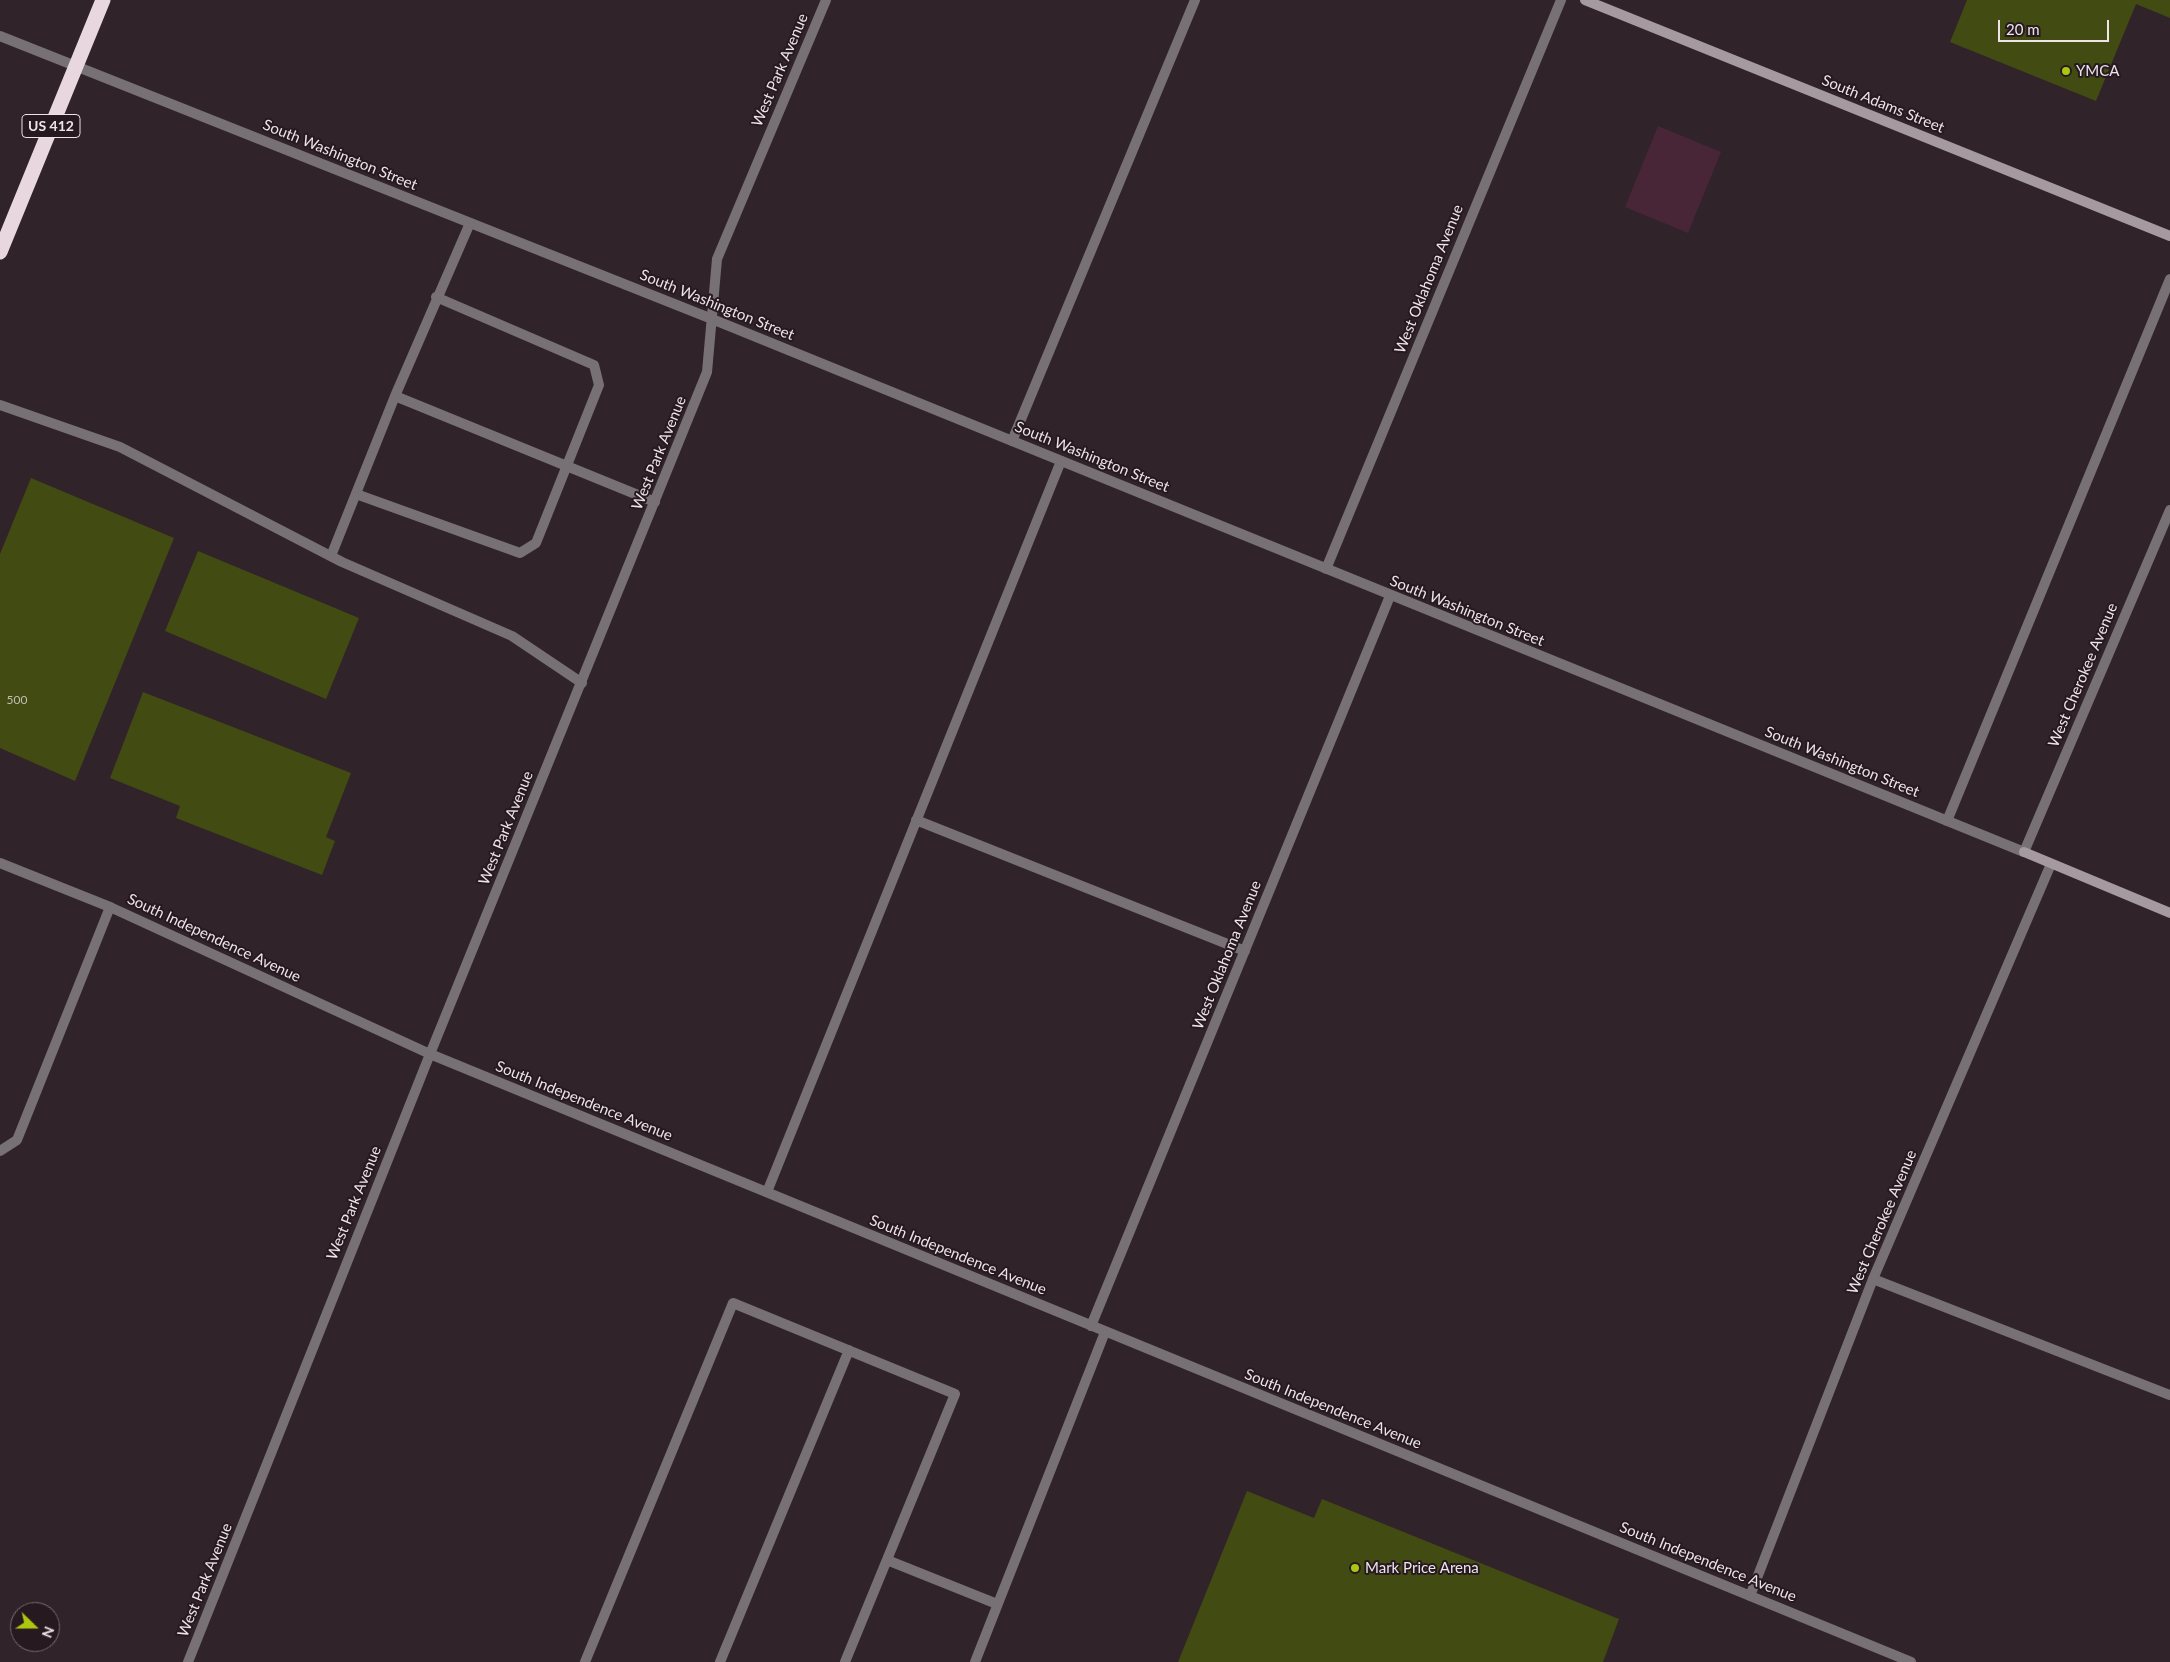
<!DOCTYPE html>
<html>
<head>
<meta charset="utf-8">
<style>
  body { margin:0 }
  #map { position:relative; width:2170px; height:1662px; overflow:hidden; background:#302329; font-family:Lato,sans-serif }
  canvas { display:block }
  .north { position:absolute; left:10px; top:1602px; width:50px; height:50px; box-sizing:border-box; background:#261a20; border:1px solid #766b70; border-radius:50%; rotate:112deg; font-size:14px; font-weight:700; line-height:20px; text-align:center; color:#ede4e8 }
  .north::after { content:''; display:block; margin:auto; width:18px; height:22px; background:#adc60f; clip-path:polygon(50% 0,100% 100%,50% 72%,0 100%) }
  .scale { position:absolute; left:1998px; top:20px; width:111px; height:22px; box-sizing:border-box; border:2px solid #ede4e8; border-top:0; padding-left:6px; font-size:15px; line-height:18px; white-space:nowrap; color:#ede4e8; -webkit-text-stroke:4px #261a20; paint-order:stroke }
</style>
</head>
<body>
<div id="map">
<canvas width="2170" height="1662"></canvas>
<div class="north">N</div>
<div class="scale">20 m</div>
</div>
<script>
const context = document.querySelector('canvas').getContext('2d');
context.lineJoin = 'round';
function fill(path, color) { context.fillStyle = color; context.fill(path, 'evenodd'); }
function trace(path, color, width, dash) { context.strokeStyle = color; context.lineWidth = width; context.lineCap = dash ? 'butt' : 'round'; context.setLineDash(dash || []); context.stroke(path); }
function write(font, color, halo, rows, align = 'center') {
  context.font = font + ' Lato,sans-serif'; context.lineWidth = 4; context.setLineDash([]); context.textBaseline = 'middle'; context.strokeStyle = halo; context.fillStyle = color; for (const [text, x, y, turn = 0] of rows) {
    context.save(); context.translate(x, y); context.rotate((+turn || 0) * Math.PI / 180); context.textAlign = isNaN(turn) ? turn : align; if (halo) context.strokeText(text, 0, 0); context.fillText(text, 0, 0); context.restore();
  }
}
const green = new Path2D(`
  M1658 126 1721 152 1688 233 1625 207Z`);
const building = new Path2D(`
  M1967 0H2170V18L2136 4 2096 101 1950 42Z
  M31 478 174 538 75 781 0 748V554Z
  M198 551 359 618 326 699 165 631Z
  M143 692 351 773 326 837 335 841 322 875 176 818 180 806 110 778Z
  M1247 1491 1314 1518 1322 1499 1619 1619 1603 1662H1178Z`);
const lane = new Path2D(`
  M395 396 655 502
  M0 405 120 447 342 562 512 636 582 683
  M1012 441 1195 0
  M356 494 520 553 536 543 599 385 594 365 436 297
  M331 556 395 396 470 223
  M916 820 1245 951
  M1947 821 2170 279
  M0 1151 17 1140 110 907
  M767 1192 1061 461
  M1873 1279 2170 1395
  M887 1560 997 1604
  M585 1662 733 1303 955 1394 845 1662
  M720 1662 849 1350
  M975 1662 1105 1332`);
const street = new Path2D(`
  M0 36 712 319 2024 852 2170 510
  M1326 569 1561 0
  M0 863 110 907 430 1054 1911 1662
  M1091 1326 1390 596
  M1750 1596 1873 1279 2051 864
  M188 1662 430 1054 707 372 717 259 826 0`);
const secondary = new Path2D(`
  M1585 0 2170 236
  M2024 852 2170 913`);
const highway = new Path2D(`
  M0 252 103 0`);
const markers = [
  [2066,71,5,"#adc60f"],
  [1355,1568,5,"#adc60f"]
];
const numberNames = [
  ["500",17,700]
];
const shields = [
  [51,126,58]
];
const shieldNames = [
  ["US 412",51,126]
];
const streetNames = [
  ["West Park Avenue",780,70,-67],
  ["South Adams Street",1883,104,22],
  ["South Washington Street",340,155,22],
  ["West Oklahoma Avenue",1429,279,-68],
  ["South Washington Street",717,305,22],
  ["West Park Avenue",659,453,-68],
  ["South Washington Street",1092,457,22],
  ["South Washington Street",1467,611,22],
  ["West Cherokee Avenue",2083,675,-67],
  ["South Washington Street",1842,762,22],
  ["West Park Avenue",506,828,-68],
  ["South Independence Avenue",214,938,25],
  ["West Oklahoma Avenue",1227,955,-68],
  ["South Independence Avenue",584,1101,22],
  ["West Park Avenue",354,1203,-68],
  ["West Cherokee Avenue",1882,1222,-67],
  ["South Independence Avenue",958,1255,22],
  ["South Independence Avenue",1333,1409,22],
  ["South Independence Avenue",1708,1562,22],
  ["West Park Avenue",205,1580,-68]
];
const poiNames = [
  ["YMCA",2076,71],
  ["Mark Price Arena",1365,1568]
];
fill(green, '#492538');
fill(building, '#424b12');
trace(lane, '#777074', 10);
trace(street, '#777074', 10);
trace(secondary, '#a59a9f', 10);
trace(highway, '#e8d7df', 15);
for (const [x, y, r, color] of markers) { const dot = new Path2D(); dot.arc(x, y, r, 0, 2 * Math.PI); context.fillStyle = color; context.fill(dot); trace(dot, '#261a20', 2); }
write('12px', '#c2beb2', null, numberNames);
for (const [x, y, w] of shields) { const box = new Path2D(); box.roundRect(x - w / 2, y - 11.5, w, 23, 4); context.fillStyle = '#261a20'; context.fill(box); trace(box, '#ede4e8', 1); }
write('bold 14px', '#ede4e8', null, shieldNames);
write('15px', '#ede4e8', '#261a20', streetNames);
write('15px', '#ede4e8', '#261a20', poiNames, 'left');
</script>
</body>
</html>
